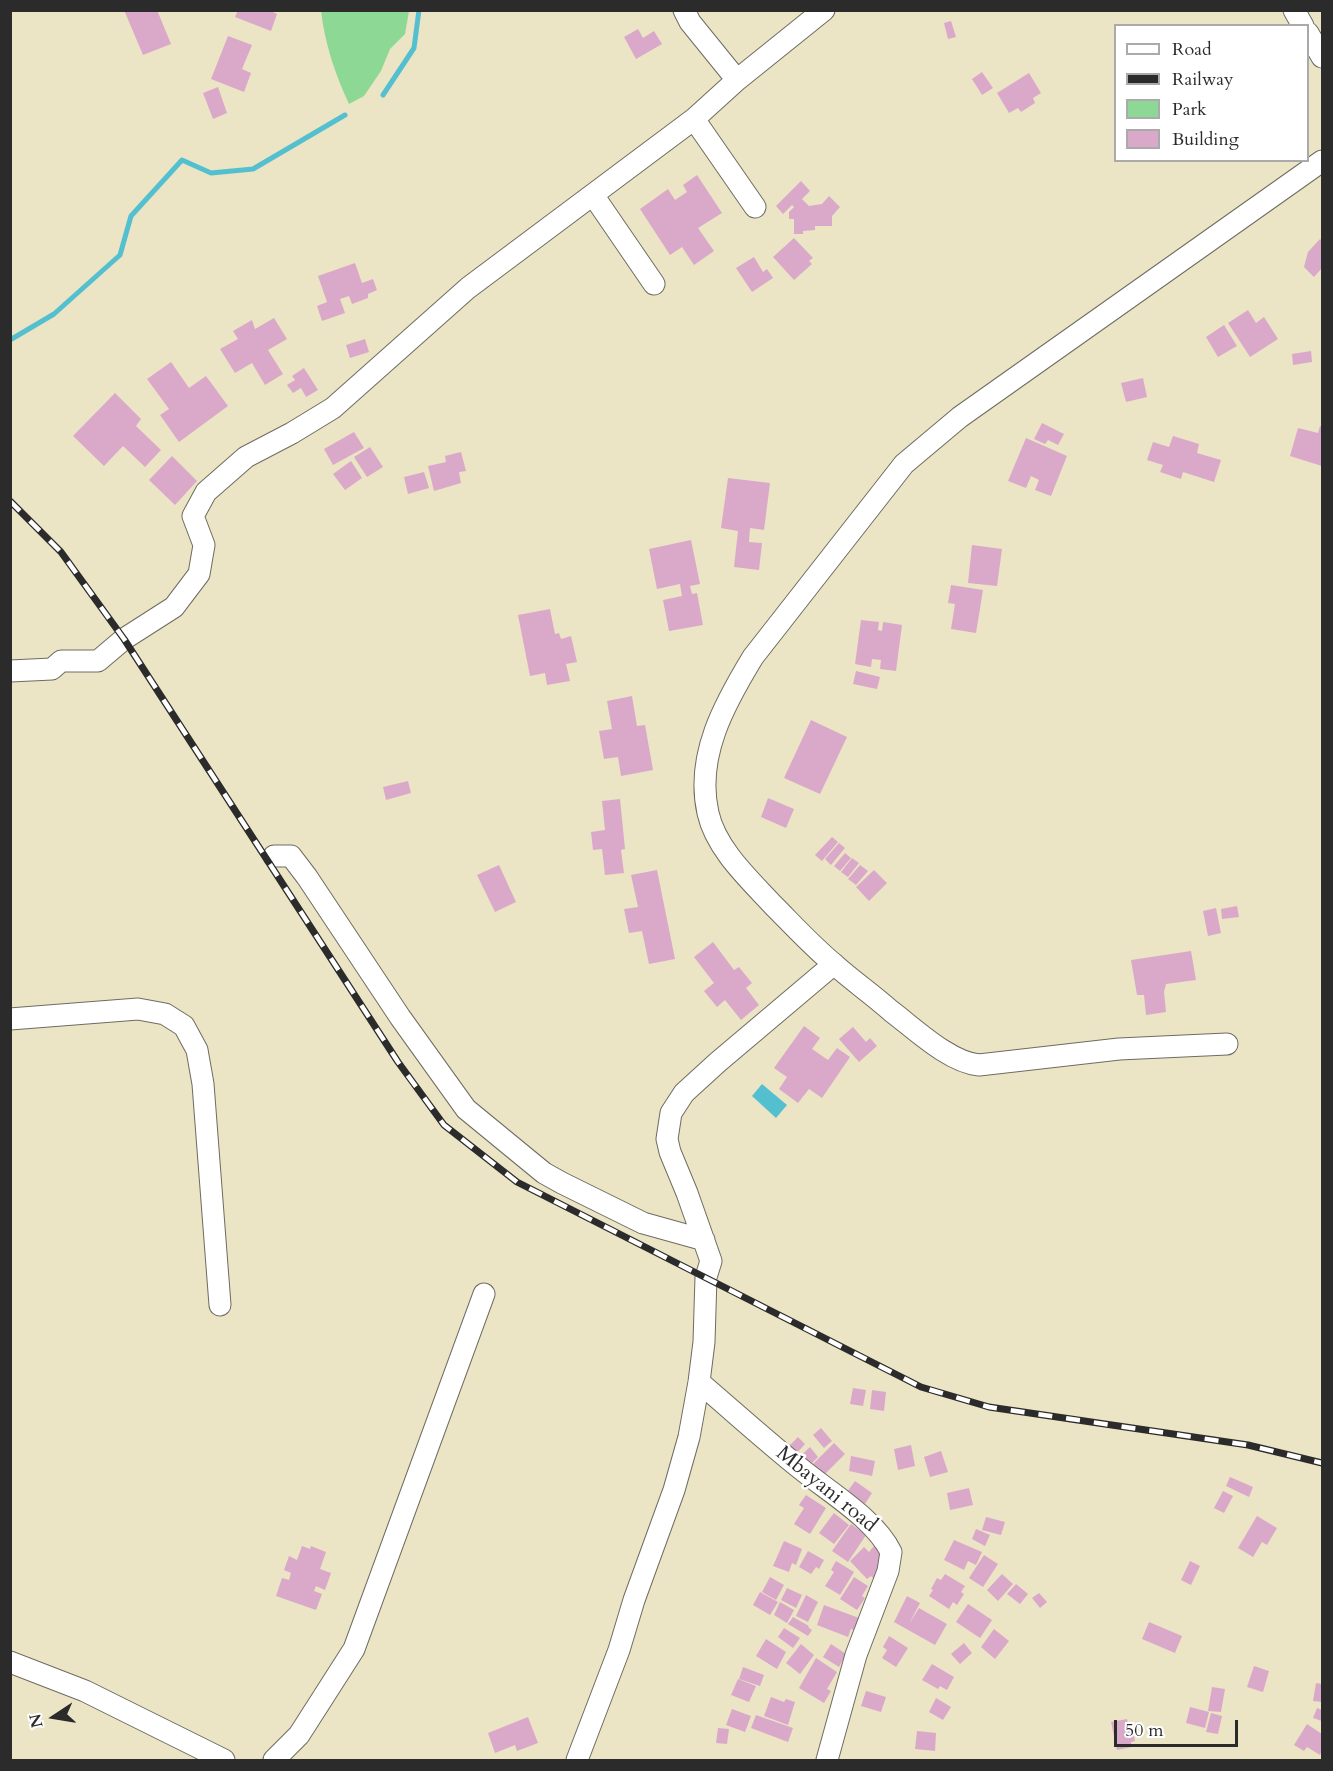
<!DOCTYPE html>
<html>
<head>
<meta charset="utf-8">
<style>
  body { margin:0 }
  #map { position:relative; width:1333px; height:1771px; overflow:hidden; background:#ebe4c5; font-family:Cardo,serif }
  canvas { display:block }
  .frame { position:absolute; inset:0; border:12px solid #2b2b2b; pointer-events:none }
  .legend { position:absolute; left:1114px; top:24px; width:195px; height:138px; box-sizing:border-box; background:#fff; border:2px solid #aaa; margin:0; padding:8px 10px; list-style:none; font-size:18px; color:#2b2b2b }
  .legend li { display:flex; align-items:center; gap:12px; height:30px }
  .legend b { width:30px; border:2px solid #aaa }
  .north { position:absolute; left:24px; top:1687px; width:60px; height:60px; -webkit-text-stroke:4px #fff; paint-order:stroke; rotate:258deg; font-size:16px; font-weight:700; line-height:24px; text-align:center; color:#2b2b2b }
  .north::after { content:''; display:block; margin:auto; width:21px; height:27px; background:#2b2b2b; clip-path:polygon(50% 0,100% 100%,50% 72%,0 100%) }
  .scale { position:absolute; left:1114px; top:1720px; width:124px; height:27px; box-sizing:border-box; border:3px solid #2b2b2b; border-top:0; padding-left:8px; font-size:18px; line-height:21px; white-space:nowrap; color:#2b2b2b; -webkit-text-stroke:4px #fff; paint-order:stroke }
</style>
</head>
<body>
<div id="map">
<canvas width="1333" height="1771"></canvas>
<div class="frame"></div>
<ul class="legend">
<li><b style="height:8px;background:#fff"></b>Road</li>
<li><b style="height:8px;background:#2b2b2b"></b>Railway</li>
<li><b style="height:16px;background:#8dd894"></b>Park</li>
<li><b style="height:16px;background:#daa9ca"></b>Building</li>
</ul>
<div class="north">N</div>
<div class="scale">50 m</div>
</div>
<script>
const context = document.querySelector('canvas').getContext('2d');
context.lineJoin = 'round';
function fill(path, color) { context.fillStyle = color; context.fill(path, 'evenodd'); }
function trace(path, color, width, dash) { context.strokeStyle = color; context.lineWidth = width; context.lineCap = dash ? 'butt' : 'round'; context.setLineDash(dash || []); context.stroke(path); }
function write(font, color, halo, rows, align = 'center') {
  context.font = font + ' Cardo,serif'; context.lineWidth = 5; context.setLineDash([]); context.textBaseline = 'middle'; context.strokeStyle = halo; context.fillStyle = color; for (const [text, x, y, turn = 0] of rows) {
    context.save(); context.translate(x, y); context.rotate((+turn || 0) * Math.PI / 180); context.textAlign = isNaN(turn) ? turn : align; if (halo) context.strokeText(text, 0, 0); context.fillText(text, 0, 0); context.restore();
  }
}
const green = new Path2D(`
  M321 11H409L405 34 390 49 381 71 364 96 349 104C335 74 325 44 321 11Z`);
const water = new Path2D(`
  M762 1084 787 1105 776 1118 752 1096Z`);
const stream = new Path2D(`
  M383 95 414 48 419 10
  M10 340 54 314 120 255 131 216 182 160 211 173 253 169 345 115`);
const building = new Path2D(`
  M124 10H157L171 44 143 55Z
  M238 10H269L277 14 271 31 235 17Z
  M951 21 956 37 948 39 944 23Z
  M638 29 643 38 654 31 662 44 636 59 624 37Z
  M228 36 252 45 242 69 251 73 244 92 211 79Z
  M982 72 993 88 982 95 972 79Z
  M1029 73 1041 93 1033 98 1035 103 1021 112 1018 108 1009 113 997 93Z
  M218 87 227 113 213 119 203 93Z
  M697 175 722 213 698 228 714 251 694 265 682 247 670 255 640 209 668 189 675 200 687 192 683 185Z
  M801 181 810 191 802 199 809 206 822 204 829 196 840 207 832 216V226H815V230L803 231V234H794V219H789V212L794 207 792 205 783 214 776 206Z
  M794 238 813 258 809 261 812 264 794 280 773 257Z
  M1320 239 1322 241V268L1314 277 1304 267 1308 252Z
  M754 257 763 272 767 269 773 278 752 292 736 268Z
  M355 263 362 283 373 279 377 290 368 294V298L352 304 349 296 340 299 345 313 322 321 317 306 327 302 318 276Z
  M1248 310 1256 323 1264 317 1278 339 1250 357 1228 323Z
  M274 318 287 339 268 350 283 374 265 385 252 363 235 373 220 349 238 339 233 331 252 320 255 329Z
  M1224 325 1237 346 1218 357 1206 337Z
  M365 339 369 352 350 358 346 345Z
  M1311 351 1312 362 1293 365 1292 354Z
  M171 362 189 388 206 376 228 406 179 442 160 415 169 409 147 379Z
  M304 368 318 390 306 397 301 388 293 393 287 385 295 380 292 376Z
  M1143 378 1147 397 1126 402 1121 383Z
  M115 393 141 419 136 426 161 450 145 467 123 446 104 466 73 436Z
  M1042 423 1064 434 1058 445 1048 440 1045 444 1034 439Z
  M1320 426 1322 427V466L1290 456 1298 428 1318 433Z
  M354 432 364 448 333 465 324 449Z
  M1173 436 1199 444 1197 453 1221 460 1214 482 1183 472 1181 479 1160 472 1163 465 1147 460 1153 442 1169 447Z
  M1026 438 1067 456 1051 496 1035 490 1039 480 1031 476 1026 488 1008 481Z
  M370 447 383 467 367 477 354 457Z
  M461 452 466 471 459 472 461 483 434 491 428 466 446 462 445 456Z
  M172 456 197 481 175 505 149 480Z
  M351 461 362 478 345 490 333 474Z
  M424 472 429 488 408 494 404 477Z
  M728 478 770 483 764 530 750 528 749 542 762 543 759 570 734 567 738 531 721 528Z
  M691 540 700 584 690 586 692 594 697 593 703 625 669 631 663 600 682 596 680 584 657 589 649 549Z
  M972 545 1002 549 997 586 968 583Z
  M951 585 983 590 976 633 951 629 955 604 948 603Z
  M550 609 555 634 559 633 561 639 571 636 577 662 566 664 570 681 547 685 545 673 530 676 518 615Z
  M861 620 879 622 878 630 882 631 883 622 902 625 896 671 880 669 881 660 872 659 871 667 855 664Z
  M856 671 880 677 877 689 853 684Z
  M632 696 637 726 645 725 653 770 621 776 618 757 604 759 599 731 612 729 607 701Z
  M811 720 847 737 820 794 784 778Z
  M408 781 411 793 386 800 383 787Z
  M768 798 794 809 786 828 761 817Z
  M620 799 625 849 621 850 624 873 605 875 602 849 593 850 591 832 605 830 602 801Z
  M832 837 838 842 822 861 815 855Z
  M839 843 845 848 831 865 825 859Z
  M845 853 851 858 840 871 834 866Z
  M852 858 859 863 848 877 841 872Z
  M499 865 516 902 495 912 477 875Z
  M860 865 868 871 856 885 848 879Z
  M657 870 675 959 649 964 642 931 629 933 624 909 638 907 631 875Z
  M874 870 887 883 869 901 856 887Z
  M1237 906 1239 917 1222 919 1221 909Z
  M1216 908 1221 933 1208 936 1203 911Z
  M713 942 734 970 739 967 752 983 746 988 759 1005 741 1020 725 1000 717 1007 704 991 714 983 694 957Z
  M1191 951 1196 980 1166 984 1164 992 1166 1012 1146 1015 1144 995H1137L1131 960Z
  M804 1026 820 1038 812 1049 828 1060 837 1048 850 1057 822 1098 809 1089 798 1103 779 1089 787 1077 774 1068Z
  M853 1027 866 1042 870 1038 877 1046 859 1062 839 1039Z
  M853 1388 866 1390 863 1406 850 1404Z
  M872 1390 886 1392 884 1411 870 1409Z
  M821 1428 832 1441 824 1448 813 1435Z
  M798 1437 805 1444 797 1453 789 1446Z
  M834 1443 845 1454 822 1477 811 1466Z
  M911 1445 915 1466 898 1470 894 1449Z
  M810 1447 818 1457 808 1467 799 1457Z
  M941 1451 948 1472 930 1477 924 1457Z
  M851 1456 875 1461 872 1476 849 1471Z
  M1230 1477 1253 1487 1249 1497 1226 1486Z
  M855 1481 872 1493 865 1504 847 1492Z
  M969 1488 973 1505 950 1510 947 1493Z
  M1223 1491 1233 1496 1224 1513 1214 1508Z
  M806 1495 826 1508 810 1534 794 1524 804 1508 799 1505Z
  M834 1513 849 1525 834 1544 819 1533Z
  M1257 1516 1277 1528 1267 1545 1262 1542 1253 1557 1238 1548Z
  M986 1517 1005 1522 1001 1535 982 1530Z
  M851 1524 866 1535 848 1562 832 1551Z
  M976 1529 990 1535 985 1546 972 1539Z
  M954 1540 982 1552 976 1565 968 1561 964 1570 944 1560Z
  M784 1541 802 1549 796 1565 792 1563 789 1572 773 1566Z
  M302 1546 310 1549 311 1546 326 1552 320 1569 331 1573 325 1590 316 1586 314 1591 322 1594 316 1610 276 1596 282 1578 289 1580 291 1573 284 1570 289 1556 297 1560Z
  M874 1546 886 1558 875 1580 871 1576 867 1579 850 1561 864 1547 869 1552Z
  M808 1551 824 1560 819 1569 816 1567 811 1574 799 1567Z
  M984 1555 998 1564 983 1587 969 1578Z
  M836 1561 854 1572 840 1595 825 1586 834 1572 831 1570Z
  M1190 1561 1200 1566 1191 1585 1181 1580Z
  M945 1574 965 1586 961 1592 964 1594 957 1605 953 1602 949 1609 929 1596 933 1590 931 1589 937 1578 941 1580Z
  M1002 1574 1013 1584 998 1601 987 1590Z
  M770 1577 784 1585 776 1600 762 1592Z
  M854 1577 868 1586 862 1596 865 1598 857 1610 840 1599Z
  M1016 1584 1028 1594 1020 1604 1007 1594Z
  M787 1588 802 1595 796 1608 781 1600Z
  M760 1592 778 1602 770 1615 753 1605Z
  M1039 1593 1047 1602 1040 1608 1032 1598Z
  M806 1595 818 1602 808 1622 796 1616Z
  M907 1596 920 1603 909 1624 919 1608 947 1624 935 1645 894 1622Z
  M780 1602 794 1610 787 1623 774 1615Z
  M968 1604 992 1620 980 1638 956 1622Z
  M824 1605 859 1618 854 1630 851 1629 848 1637 817 1625Z
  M793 1617 809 1626 808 1627 812 1630 808 1636 788 1624Z
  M1149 1622 1182 1636 1175 1653 1142 1639Z
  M784 1628 800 1638 793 1648 778 1637Z
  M994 1629 1009 1641 995 1659 981 1647Z
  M889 1636 908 1648 896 1667 882 1658 887 1650 883 1647Z
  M766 1639 786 1652 777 1669 756 1656Z
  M964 1643 972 1653 960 1664 951 1654Z
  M801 1644 814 1655 800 1674 786 1663Z
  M831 1644 846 1654 839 1667 823 1657Z
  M816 1658 837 1672 827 1689 831 1691 824 1703 799 1688Z
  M932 1664 954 1677 947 1690 940 1686 938 1689 922 1680Z
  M1254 1666 1269 1671 1263 1692 1247 1687Z
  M743 1667 764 1675 760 1686 739 1679Z
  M738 1679 756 1686 749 1702 731 1695Z
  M1316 1683 1322 1684V1702L1313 1701Z
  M1212 1687 1225 1689 1221 1712 1208 1711Z
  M866 1691 886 1697 881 1712 861 1706Z
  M771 1697 784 1702 786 1699 795 1702 788 1725 764 1716Z
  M936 1698 951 1707 943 1720 929 1712Z
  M1190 1707 1209 1712 1205 1728 1186 1723Z
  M1317 1708 1322 1710V1721L1313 1718Z
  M732 1709 751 1716 745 1732 726 1725Z
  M1211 1713 1222 1716 1218 1734 1206 1732Z
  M756 1715 793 1728 788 1742 751 1728Z
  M528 1717 538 1743 517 1751 515 1745 495 1753 488 1733Z
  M1127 1719 1130 1731H1133L1135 1741 1131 1742 1132 1747 1117 1750 1111 1722Z
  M1307 1724 1322 1734V1750L1320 1755 1307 1747 1304 1751 1294 1745Z
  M718 1728 729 1729 727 1744 716 1743Z
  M917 1731 936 1733 935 1751 915 1749Z`);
const minor = new Path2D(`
  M684 10 690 22 737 80
  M1294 10 1303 26
  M1308 33 1322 57
  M694 119 755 207
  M593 195 654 284
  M10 671 52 669 61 661H98L124 639 174 607 199 574 204 545 193 516 206 492 246 457 292 433 333 408 468 288 694 119 737 80 824 10
  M274 856H291L307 877 400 1017 466 1109 544 1173 562 1183 643 1223 704 1240
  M10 1019 138 1009 165 1014 184 1026 197 1050 203 1084 220 1305
  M1227 1044 1119 1049 979 1065C949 1062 915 1029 891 1011 873 995 853 981 835 965 813 947 793 925 773 905 749 879 716 849 708 813 695 756 725 703 753 657L904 464 960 417 1322 161
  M699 1382C733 1411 766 1441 801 1469 829 1492 875 1519 891 1552L888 1571 856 1655 827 1760
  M10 1662 85 1691 224 1760
  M274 1760 299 1735 354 1649 484 1294
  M577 1760 619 1650 634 1600 674 1490 689 1437 699 1382 704 1342 706 1277 711 1261 687 1193 670 1152 667 1139 671 1113 684 1093 718 1062 834 964`);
const rail = new Path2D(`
  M10 501 61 552 124 639 398 1062 444 1125 517 1182 921 1387 989 1407 1248 1445 1322 1463`);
const streetNames = [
  ["Mbayani road",826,1490,39]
];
fill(green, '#8dd894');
fill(water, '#54c0cf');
trace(stream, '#54c0cf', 5);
fill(building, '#daa9ca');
trace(minor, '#6e6c61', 23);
trace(minor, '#fff', 21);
trace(rail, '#2b2b2b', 7);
trace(rail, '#fff', 4.5, [14]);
write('21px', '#2b2b2b', '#fff', streetNames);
</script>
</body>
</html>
